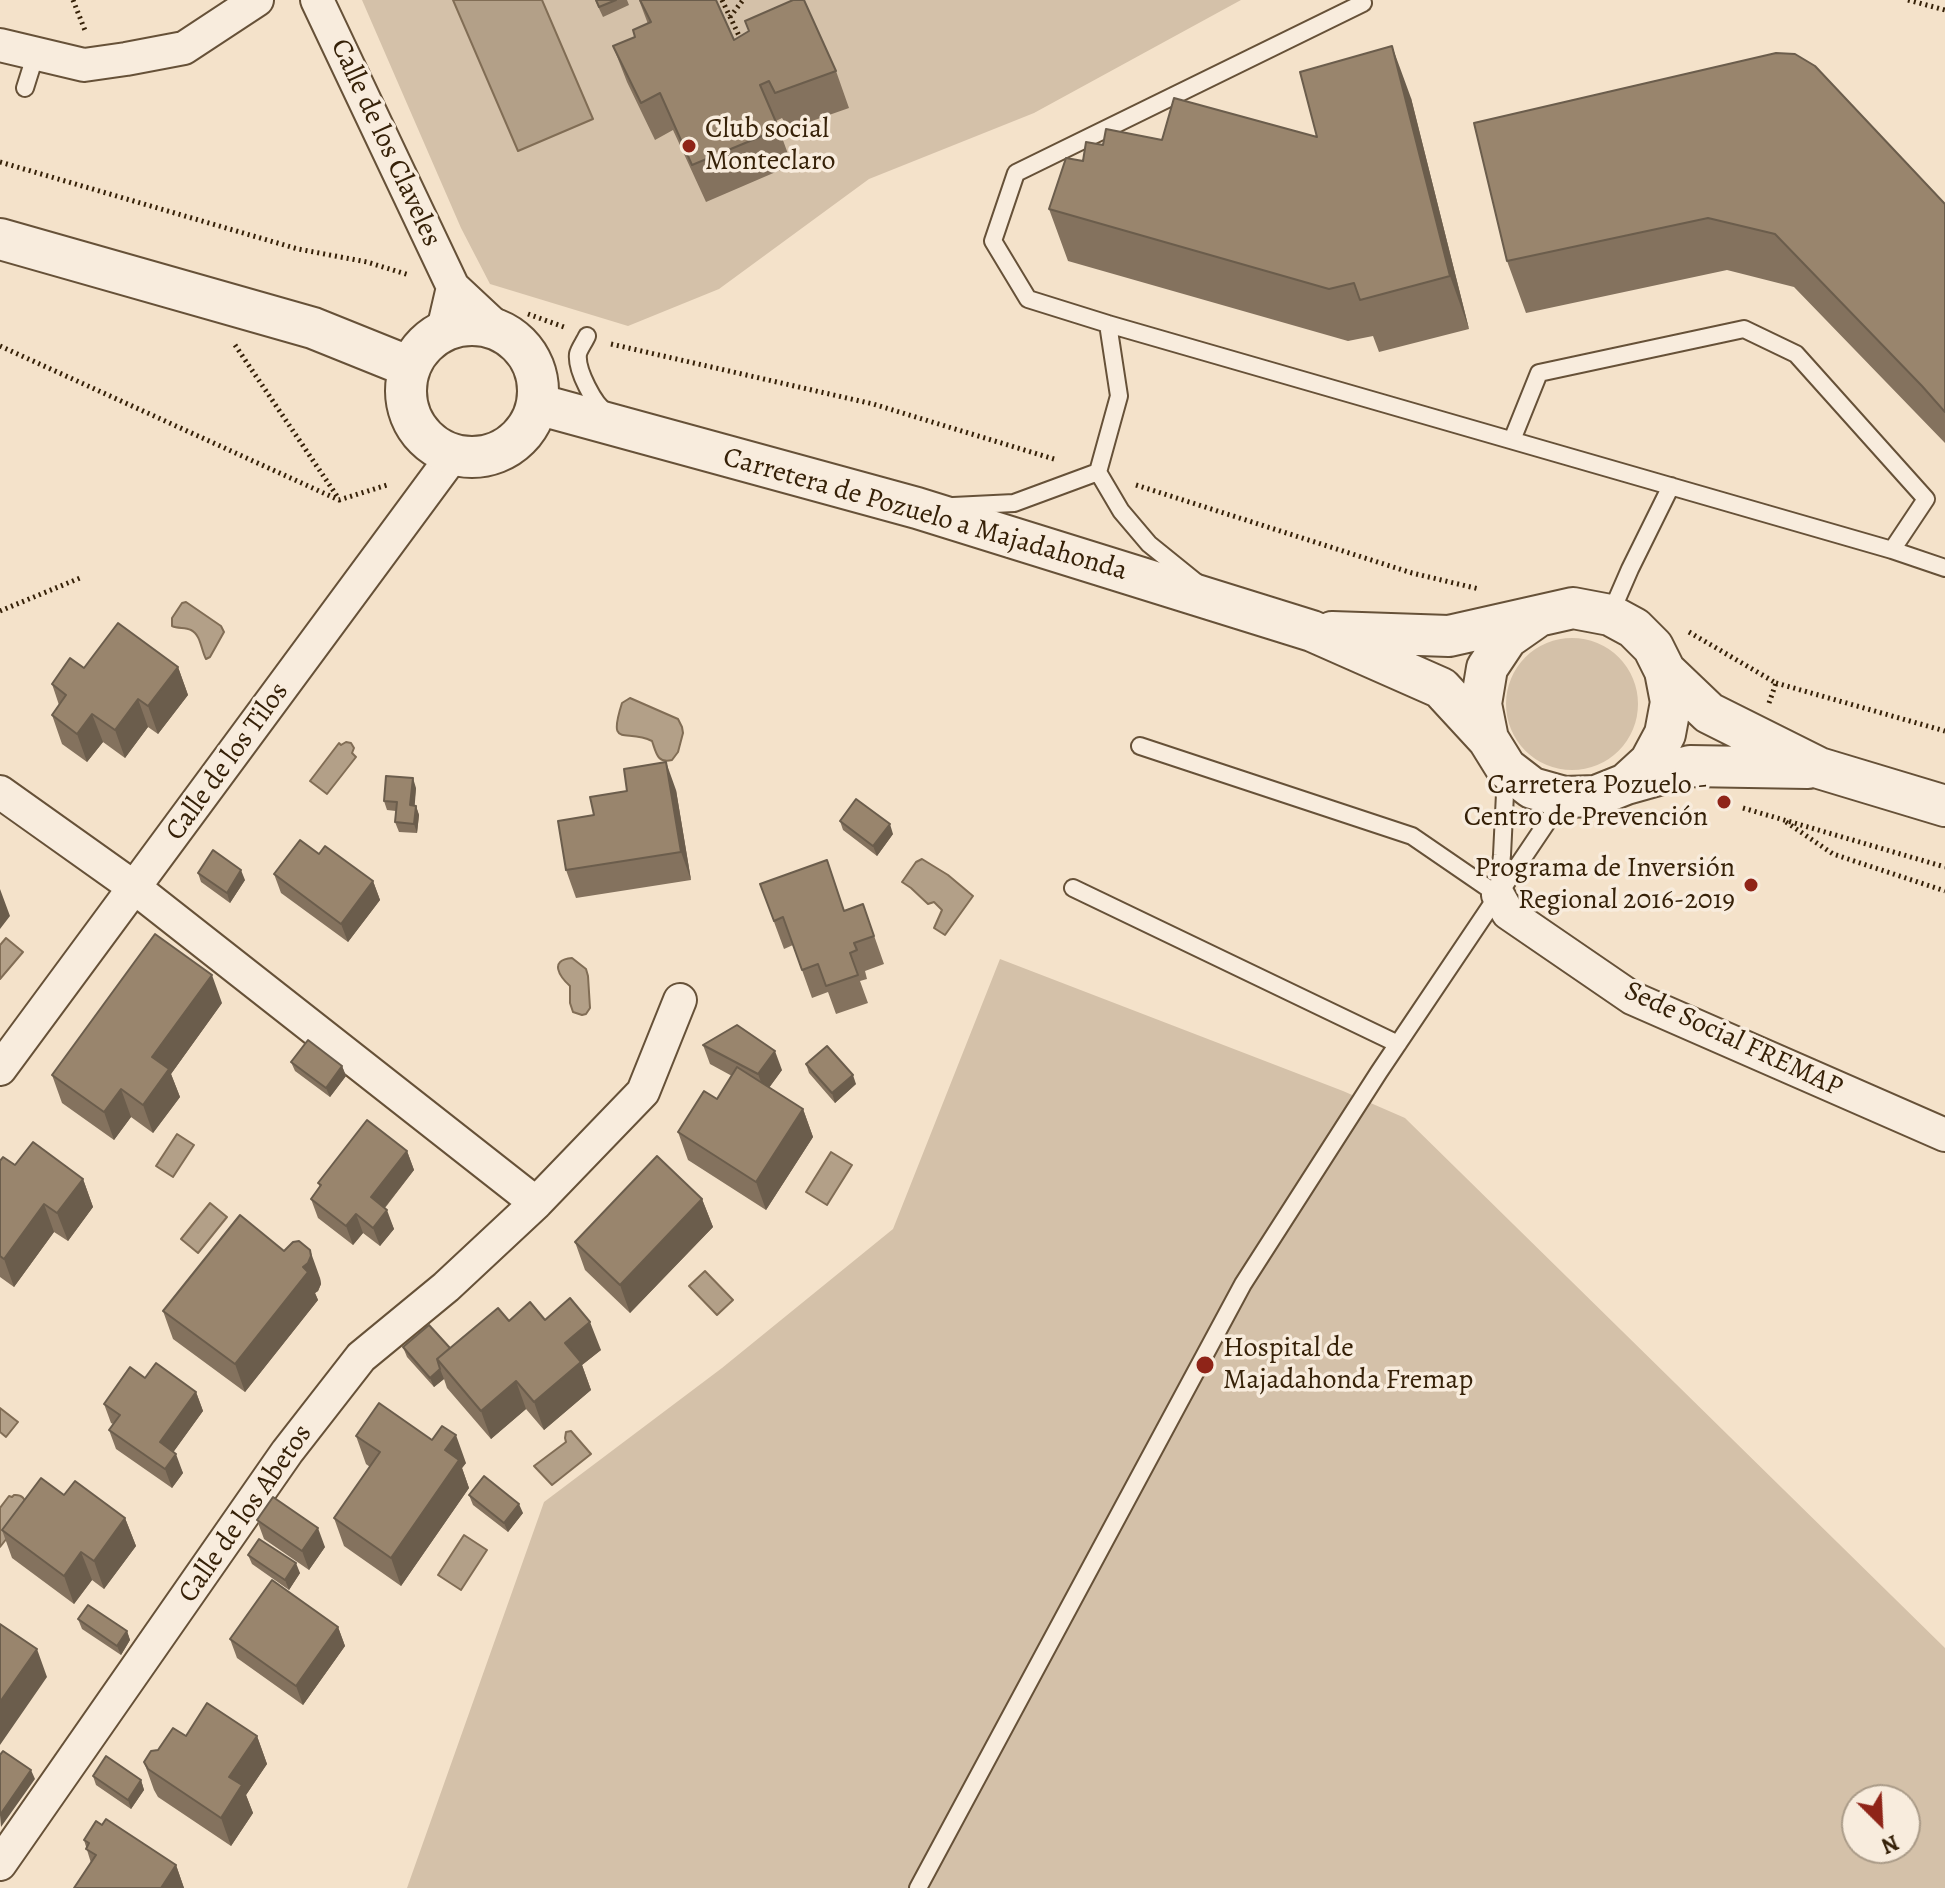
<!DOCTYPE html>
<html>
<head>
<meta charset="utf-8">
<style>
  body { margin:0 }
  #map { position:relative; width:1945px; height:1888px; overflow:hidden; background:#f4e2ca; font-family:Alegreya,serif }
  canvas { display:block }
  .north { position:absolute; left:1841px; top:1784px; width:80px; height:80px; box-sizing:border-box; background:#f8ecdd; border:2px solid #aa9b88; border-radius:50%; rotate:156deg; font-size:22px; font-weight:700; line-height:32px; text-align:center; color:#362108 }
  .north::after { content:''; display:block; margin:auto; width:28px; height:36px; background:#8f2418; clip-path:polygon(50% 0,100% 100%,50% 72%,0 100%) }
</style>
</head>
<body>
<div id="map">
<canvas width="1945" height="1888"></canvas>
<div class="north">N</div>
</div>
<script>
const context = document.querySelector('canvas').getContext('2d');
context.lineJoin = 'round';
function fill(path, color) { context.fillStyle = color; context.fill(path, 'evenodd'); }
function trace(path, color, width, dash) { context.strokeStyle = color; context.lineWidth = width; context.lineCap = dash ? 'butt' : 'round'; context.setLineDash(dash || []); context.stroke(path); }
function write(font, color, halo, rows, align = 'center') {
  context.font = font + ' Alegreya,serif'; context.lineWidth = 7; context.setLineDash([]); context.textBaseline = 'middle'; context.strokeStyle = halo; context.fillStyle = color; for (const [text, x, y, turn = 0] of rows) {
    context.save(); context.translate(x, y); context.rotate((+turn || 0) * Math.PI / 180); context.textAlign = isNaN(turn) ? turn : align; if (halo) context.strokeText(text, 0, 0); context.fillText(text, 0, 0); context.restore();
  }
}
const green = new Path2D(`
  M362 0H1241L1034 113 869 179 719 289 628 326 490 284 461 228Z
  M1506 704a66 66 0 1 1 132 0a66 66 0 1 1-132 0Z
  M1000 959 1343 1091 1405 1118 1945 1648V1888H407L544 1502 722 1368 893 1229ZM1857 1800H1905V1848H1857Z`);
const water = new Path2D(`
  M453 0H542L593 119 518 151Z
  M186 602 221 626 224 632 210 657 206 659C201 650 201 635 191 630 185 627 178 629 172 626V618L182 603Z
  M630 698 678 719 682 727 683 733 678 752 672 760C657 764 656 752 652 741 626 728 607 750 622 703Z
  M346 742 351 743 354 748 352 753 356 757 327 794 310 781 339 743 341 745Z
  M922 859 948 875 973 896 945 935 934 928 942 910 934 902 928 904 911 888 902 882 916 862Z
  M6 938 23 952 0 979V945Z
  M572 958 586 969 588 976 590 1008 586 1014 582 1015 573 1012 570 1003V986C560 977 548 960 572 958Z
  M177 1134 194 1145 173 1177 156 1166Z
  M831 1152 852 1165 827 1205 806 1192Z
  M210 1203 227 1217 198 1253 181 1239Z
  M705 1271 733 1300 717 1315 689 1286Z
  M0 1408 18 1422 6 1437 0 1432Z
  M571 1431 591 1454 552 1485 534 1466 566 1442 565 1438 566 1432Z
  M14 1495C25 1494 25 1502 29 1510L0 1547V1508L9 1496 12 1497Z
  M464 1535 487 1550 461 1590 438 1575Z`);
const path = new Path2D(`
  M73 0 86 33
  M722 0 742 42
  M1908 0 1945 10
  M730 17 743 0
  M0 162 298 249 367 262 409 275
  M528 314 564 327
  M611 344 873 404 1054 459
  M235 345 339 499
  M0 346 339 500 387 485
  M1136 485 1412 573 1479 589
  M0 611 80 578
  M1689 632 1776 683 1769 703
  M1776 683 1945 731
  M1743 808 1945 867
  M1786 822 1833 854 1945 891`);
const service = new Path2D(`
  M1363 3 1016 173 993 241 1028 299 1108 324 1892 550 1926 499 1796 354 1744 329 1539 373 1512 440
  M25 88 36 53
  M1108 324 1119 396 1098 472 1121 511 1149 544 1196 582
  M587 336C585 341 579 349 578 354 576 369 594 406 608 413
  M953 506 1014 503 1098 472
  M1892 550 1945 568
  M1610 615 1630 569 1671 486
  M1140 746 1412 836 1498 895
  M1073 888 1398 1044
  M1498 893 1502 855 1506 773
  M918 1888 1243 1284 1379 1072 1564 797`);
const minor = new Path2D(`
  M317 0 453 287 498 329
  M0 45 84 65 126 59 184 48 257 0
  M443 330 453 287
  M0 792 135 888 536 1203
  M1498 895 1508 913 1632 998 1945 1135
  M0 1069 454 454
  M0 1864 287 1452 361 1357 446 1287 536 1203 643 1092 680 1000`);
const tertiary = new Path2D(`
  M0 239 313 328 410 367
  M406 391a66 66 0 1 1 132 0a66 66 0 1 1-132 0Z
  M537 404 917 508 1312 631 1441 688 1488 739
  M1332 632 1449 636 1573 608 1610 615 1634 628 1653 647 1665 671 1671 702 1665 734 1650 762 1626 784 1596 796 1564 797 1532 788 1506 768 1488 739 1481 704 1487 668 1507 638 1537 617
  M1665 671 1709 713 1819 768 1945 806
  M1626 784 1690 766 1808 768`);
const wall = new Path2D(`
  M595 0H627L629 5 603 17Z
  M639 0H716L734 40 836 71 849 108 789 129 782 118 776 121 792 165 706 202 673 130 655 140 627 82 613 46 635 37 648 24Z
  M1411 98 1469 329 1379 352 1373 336 1348 341 1068 261 1049 209 1083 161 1103 145 1317 137Z
  M1474 123 1945 204V443L1794 287 1727 270 1526 313 1507 261Z
  M178 667 188 695 158 734 148 727 125 758 103 742 87 762 62 744 52 715 59 705 52 684 84 668Z
  M416 788 414 806H416L419 815 417 833 399 832 395 822 396 811 387 810 384 801Z
  M676 790 691 880 576 898 566 870 594 815 627 791Z
  M840 821 893 834 877 856 843 830Z
  M319 854 373 881 380 900 348 942 281 893 274 874Z
  M198 873 245 880 230 903 201 882Z
  M760 884 845 910 863 904 884 964 865 971 867 979 860 981 868 1003 836 1014 828 992 812 998 793 945 784 949Z
  M222 1003 171 1074 180 1097 153 1133 131 1117 114 1140 62 1103 52 1075Z
  M703 1045 782 1070 769 1088 803 1109 813 1137 766 1210 688 1160 678 1132 717 1099 732 1076 710 1064Z
  M291 1062 342 1066 346 1076 330 1097 295 1071Z
  M806 1064 856 1084 835 1103 809 1073Z
  M407 1151 414 1170 385 1208 394 1229 380 1246 363 1233 353 1245 318 1218 311 1199 320 1187 318 1183Z
  M0 1161 15 1165 83 1179 93 1207 68 1241 54 1232 14 1287 0 1277Z
  M702 1199 713 1227 630 1313 585 1270 575 1242Z
  M284 1251 320 1278 321 1284 318 1291 315 1293 318 1300 245 1392 173 1339 163 1311Z
  M545 1320 601 1350 582 1365 591 1390 544 1430 526 1409 491 1439 447 1388 444 1379 434 1387 407 1357 403 1347 450 1348 509 1321Z
  M145 1378 196 1392 203 1411 173 1452 183 1473 172 1488 116 1449 109 1430 113 1424 111 1423 104 1404Z
  M356 1436 466 1463 462 1468 469 1488 401 1586 344 1546 334 1518 370 1467 366 1464Z
  M64 1495 125 1518 136 1546 104 1589 92 1580 74 1604 12 1558 2 1530Z
  M469 1495 523 1513 508 1532 473 1505Z
  M257 1520 325 1547 309 1570 264 1539Z
  M248 1555 300 1573 289 1590 252 1564Z
  M78 1619 127 1631 130 1640 121 1655 82 1629Z
  M338 1627 345 1646 303 1705 237 1658 230 1639Z
  M186 1736H257L267 1764 246 1795 253 1813 231 1846 158 1797 154 1790 144 1762 158 1750Z
  M93 1776 141 1780 144 1790 131 1809 96 1785Z
  M102 1825 176 1865 184 1888H74L91 1863 84 1840Z`);
const shadedWall = new Path2D(`
  M1392 46 1411 98 1469 329 1450 276Z
  M178 667 188 695 158 734 148 706Z
  M138 699 148 727 125 758 115 730Z
  M92 714 103 742 87 762 77 734Z
  M666 762 676 790 691 880 681 852Z
  M413 778 416 788 414 815 410 805Z
  M416 806 419 815 417 833 414 824Z
  M890 824 893 834 877 856 873 846Z
  M241 870 245 880 230 903 227 893Z
  M373 881 380 900 348 942 341 924Z
  M0 889 10 916 0 929Z
  M212 975 222 1003 171 1074 180 1097 153 1133 143 1105 152 1057Z
  M775 1051 782 1070 765 1093 758 1074Z
  M342 1066 346 1076 330 1097 326 1088Z
  M853 1075 856 1084 835 1103 832 1093Z
  M121 1089 131 1117 114 1140 104 1112Z
  M803 1109 813 1137 766 1210 756 1182Z
  M407 1151 414 1170 378 1216 371 1197Z
  M83 1179 93 1207 68 1241 57 1213Z
  M702 1199 713 1227 630 1313 620 1285Z
  M44 1204 54 1232 14 1287 4 1259Z
  M387 1210 394 1229 380 1246 373 1228Z
  M356 1214 363 1233 353 1245 346 1226Z
  M310 1250 320 1278 321 1284 318 1291 315 1293 318 1300 245 1392 235 1364 303 1267Z
  M590 1322 601 1350 582 1365 591 1390 544 1430 534 1402 565 1343Z
  M440 1369 444 1379 434 1387 430 1378Z
  M516 1381 526 1409 491 1439 481 1411Z
  M196 1392 203 1411 167 1461 160 1442Z
  M456 1435 466 1463 462 1468 469 1488 401 1586 391 1558 445 1450Z
  M176 1454 183 1473 172 1488 165 1469Z
  M519 1504 523 1513 508 1532 504 1523Z
  M125 1518 136 1546 104 1589 94 1561Z
  M318 1528 325 1547 309 1570 302 1551Z
  M81 1552 92 1580 74 1604 64 1576Z
  M296 1563 300 1573 289 1590 285 1580Z
  M338 1627 345 1646 303 1705 296 1686Z
  M127 1631 130 1640 121 1655 117 1646Z
  M37 1649 47 1677 0 1745V1702Z
  M257 1736 267 1764 246 1795 253 1813 231 1846 221 1818 229 1777Z
  M31 1770 35 1779 1 1827 0 1815Z
  M141 1780 144 1790 131 1809 128 1800Z
  M176 1865 184 1888H161Z`);
const building = new Path2D(`
  M596 0H616L599 7Z
  M640 0H716L734 40 749 31 745 21 793 0H804L836 71 775 93 769 81 760 85 779 129 692 165 660 93 641 103 613 46 635 37 633 30 651 22Z
  M1392 46 1450 276 1360 300 1354 283 1329 289 1049 209 1066 158 1083 161 1086 142 1103 145 1106 129 1162 140 1174 98 1317 137 1300 72Z
  M1776 53 1795 54 1815 66 1945 204V412L1922 386 1775 234 1708 218 1507 261 1474 123Z
  M118 623 178 667 148 706 138 699 115 730 92 714 77 734 52 715 66 695 52 684 70 658 84 668Z
  M666 762 681 852 566 870 558 821 594 815 590 797 627 791 624 769Z
  M386 776 413 778 410 805 416 806 414 824 395 822 397 802 384 801Z
  M856 799 890 824 873 846 840 821Z
  M300 840 319 854 325 846 373 881 341 924 274 874Z
  M213 850 241 870 227 893 198 873Z
  M827 860 844 911 863 904 874 936 854 943 857 950 850 953 858 975 826 986 818 964 802 970 783 917 774 921 760 884Z
  M155 934 212 975 152 1057 169 1069 143 1105 121 1089 104 1112 52 1075Z
  M737 1025 775 1051 758 1074 703 1045Z
  M308 1040 342 1066 326 1088 291 1062Z
  M827 1046 853 1075 832 1093 806 1064Z
  M737 1067 803 1109 756 1182 678 1132 704 1091 717 1099Z
  M367 1120 407 1151 371 1197 387 1210 373 1228 356 1214 346 1226 311 1199 321 1185 318 1183Z
  M33 1142 83 1179 57 1213 44 1204 4 1259 0 1256V1161L3 1157 15 1165Z
  M657 1156 702 1199 620 1285 575 1242Z
  M240 1215 284 1251 293 1242 299 1241 310 1250 311 1256 308 1263 303 1267 308 1272 235 1364 163 1311Z
  M570 1298 590 1322 565 1343 581 1362 534 1402 516 1381 481 1411 437 1359 498 1308 509 1321 530 1302 545 1320Z
  M429 1325 450 1348 437 1359 440 1369 430 1378 403 1347Z
  M156 1363 196 1392 160 1442 176 1454 165 1469 109 1430 120 1415 104 1404 130 1367 145 1378Z
  M379 1403 432 1440 442 1426 456 1435 445 1450 459 1460 391 1558 334 1518 380 1452 356 1436Z
  M484 1476 519 1504 504 1523 469 1495Z
  M41 1478 64 1495 75 1481 125 1518 94 1561 81 1552 64 1576 2 1530Z
  M273 1497 318 1528 302 1551 257 1520Z
  M259 1539 296 1563 285 1580 248 1555Z
  M272 1580 338 1627 296 1686 230 1639Z
  M88 1605 127 1631 117 1646 78 1619Z
  M0 1624 37 1649 0 1702Z
  M207 1703 257 1736 229 1777 242 1785 221 1818 148 1769 144 1762 151 1751 158 1750 173 1728 186 1736Z
  M3 1751 31 1770 0 1815V1755Z
  M106 1756 141 1780 128 1800 93 1776Z
  M106 1819 176 1865 161 1888H74L96 1855 86 1849 89 1843 84 1840 96 1821 102 1825Z`);
const markers = [
  [689,146,8,"#8f2418"],
  [1724,802,8,"#8f2418"],
  [1751,885,8,"#8f2418"],
  [1205,1365,10,"#8f2418"]
];
const poiNames = [
  ["Club social",705,130],
  ["Monteclaro",705,162],
  ["Carretera Pozuelo -",1708,786,"right"],
  ["Centro de Prevención",1708,818,"right"],
  ["Programa de Inversión",1735,869,"right"],
  ["Regional 2016-2019",1735,901,"right"],
  ["Hospital de",1223,1349],
  ["Majadahonda Fremap",1223,1381]
];
const streetNames = [
  ["Calle de los Claveles",385,143,65],
  ["Carretera de Pozuelo a Majadahonda",925,515,16],
  ["Calle de los Tilos",228,762,-54],
  ["Sede Social FREMAP",1733,1040,25],
  ["Calle de los Abetos",246,1514,-55]
];
fill(green, '#d4c1a9');
fill(water, '#b3a088');
trace(water, '#816d55', 2);
trace(service, '#665138', 20);
trace(minor, '#665138', 36);
trace(tertiary, '#665138', 44);
trace(path, '#362108', 5, [2, 4]);
trace(service, '#f8ecdd', 16);
trace(minor, '#f8ecdd', 32);
trace(tertiary, '#f8ecdd', 40);
fill(wall, '#84725e');
fill(shadedWall, '#6b5d4c');
fill(building, '#99856d');
trace(building, '#6b5d4c', 2);
for (const [x, y, r, color] of markers) { const dot = new Path2D(); dot.arc(x, y, r, 0, 2 * Math.PI); context.fillStyle = color; context.fill(dot); trace(dot, '#f8ecdd', 3); }
write('28px', '#362108', '#f8ecdd', poiNames, 'left');
write('28px', '#362108', '#f8ecdd', streetNames);
</script>
</body>
</html>
